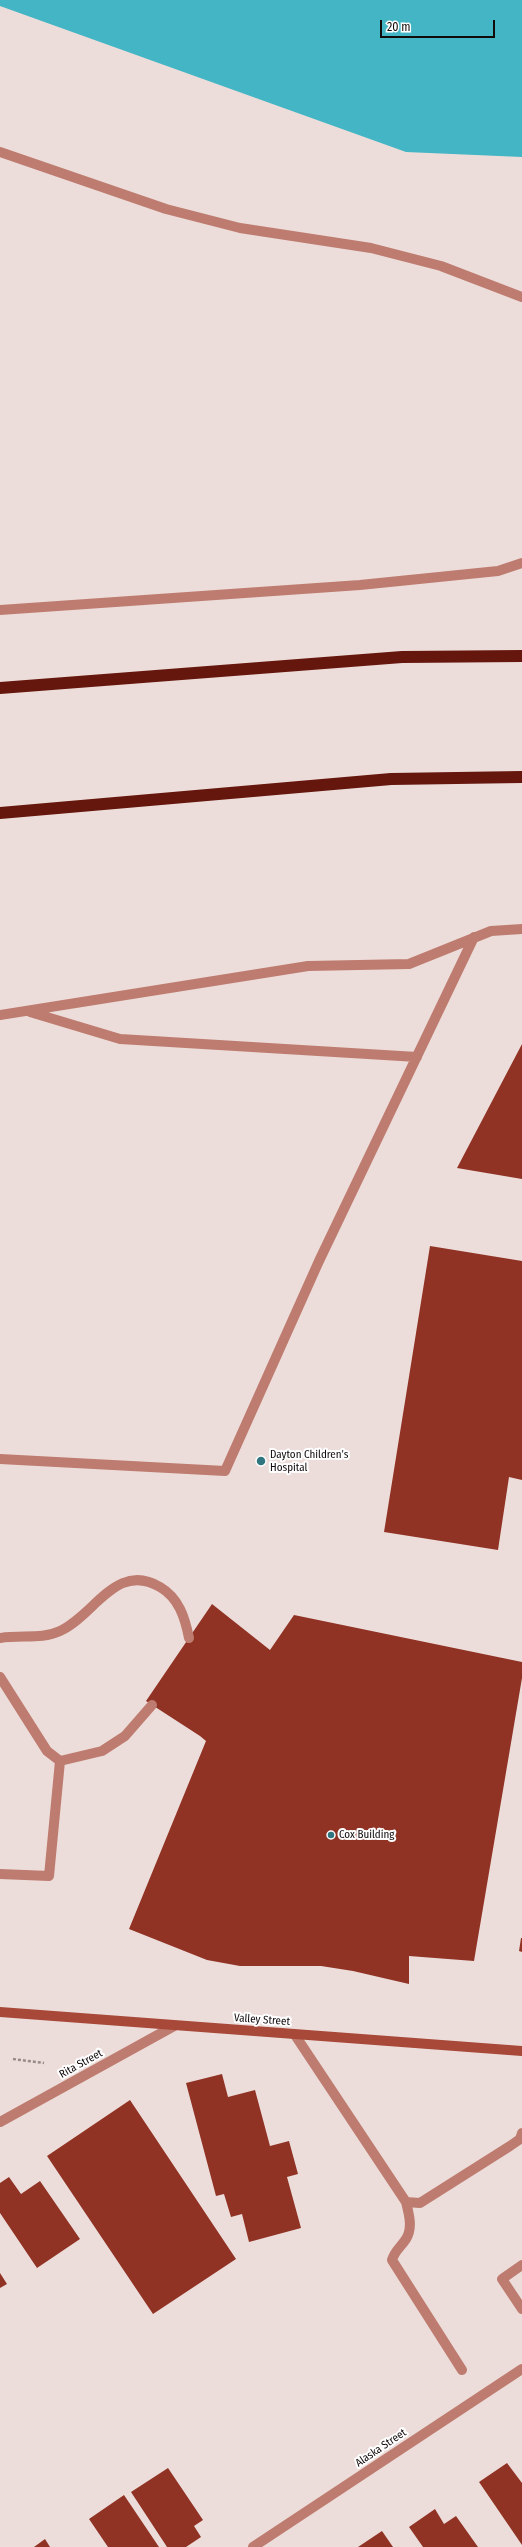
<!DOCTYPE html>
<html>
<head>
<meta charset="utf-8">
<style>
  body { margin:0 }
  #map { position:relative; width:522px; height:2547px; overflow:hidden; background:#edddda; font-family:"Fira Sans Condensed",sans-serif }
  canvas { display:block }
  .scale { position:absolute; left:380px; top:20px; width:115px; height:18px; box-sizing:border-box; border:2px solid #110b0a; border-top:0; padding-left:5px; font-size:12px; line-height:14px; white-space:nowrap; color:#110b0a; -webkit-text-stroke:3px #fff; paint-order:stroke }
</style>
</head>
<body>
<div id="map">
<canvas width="522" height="2547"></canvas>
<div class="scale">20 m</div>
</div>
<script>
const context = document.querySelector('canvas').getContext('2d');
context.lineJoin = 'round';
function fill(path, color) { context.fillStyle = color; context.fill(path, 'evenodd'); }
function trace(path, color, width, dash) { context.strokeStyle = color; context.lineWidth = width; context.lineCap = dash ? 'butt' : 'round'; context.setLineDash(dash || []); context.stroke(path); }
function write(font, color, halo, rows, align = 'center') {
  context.font = font + ' "Fira Sans Condensed",sans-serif'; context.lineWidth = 4; context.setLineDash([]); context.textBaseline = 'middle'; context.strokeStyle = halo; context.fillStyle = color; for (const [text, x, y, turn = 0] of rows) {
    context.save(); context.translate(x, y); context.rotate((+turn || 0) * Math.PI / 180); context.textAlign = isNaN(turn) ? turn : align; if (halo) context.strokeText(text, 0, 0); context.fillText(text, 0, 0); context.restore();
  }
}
const water = new Path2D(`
  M0 0H522V157L406 152 0 6Z`);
const building = new Path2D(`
  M522 1044V1179L457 1168Z
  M430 1246 522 1261V1480L509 1477 498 1550 384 1532Z
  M212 1604 270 1650 294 1615 522 1662V1678L474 1961 409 1956V1984L353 1971 321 1966H240L207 1960 129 1929 206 1741 200 1736 146 1701Z
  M521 1938H522V1952L519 1951Z
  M222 2074 228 2097 255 2090 270 2146 289 2141 298 2174 287 2177 301 2228 249 2242 242 2214 231 2217 224 2194 216 2196 186 2083Z
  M130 2100 236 2259 153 2314 47 2156Z
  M9 2177 21 2194 40 2181 80 2239 37 2268 0 2213V2183Z
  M0 2273 7 2284 0 2288Z
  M507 2463 522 2483V2545L479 2482Z
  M168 2468 203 2520 194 2526 201 2537 186 2547H167L131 2492Z
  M124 2495 159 2547H108L89 2519Z
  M435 2509 444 2524 456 2516 478 2547H423L409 2527Z
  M382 2531 393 2547H358Z
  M45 2539 50 2547H34Z`);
const path = new Path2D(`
  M13 2059 44 2063`);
const service = new Path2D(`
  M0 152 166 209 240 228 371 248 441 266 522 297
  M0 610 360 585 498 571 522 563
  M30 1012 120 1039 417 1057
  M0 1015 308 966 409 964 491 931 522 929
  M0 1459 225 1471 319 1261 474 937
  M0 1638C20 1634 41 1640 60 1631 95 1615 116 1561 160 1587 179 1598 185 1618 189 1638
  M0 1677 47 1751 60 1761 49 1876 0 1874
  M60 1761 102 1751 125 1736 152 1705
  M295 2035 406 2202 420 2203 510 2146 520 2139 522 2133
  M406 2202C409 2214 413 2228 406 2239 401 2247 395 2250 392 2260L462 2370
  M522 2265 502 2279 522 2309`);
const minor = new Path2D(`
  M0 2122 174 2026
  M253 2547 522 2369`);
const secondary = new Path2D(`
  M0 2012 522 2051`);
const motorway = new Path2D(`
  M0 688 402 657 522 656
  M0 813 391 779 522 777`);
const markers = [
  [261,1461,5,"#2f7680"],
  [331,1835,4,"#2f7680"]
];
const poiNames = [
  ["Dayton Children’s",270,1455],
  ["Hospital",270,1468],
  ["Cox Building",339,1835]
];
const streetNames = [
  ["Valley Street",262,2020,4],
  ["Rita Street",81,2064,-29],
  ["Alaska Street",381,2448,-34]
];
fill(water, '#43b5c5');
fill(building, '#903325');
trace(path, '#978b89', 2.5, [3, 2]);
trace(service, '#be7c70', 10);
trace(minor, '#be7c70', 10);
trace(secondary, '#a74839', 10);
trace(motorway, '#66170d', 12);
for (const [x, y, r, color] of markers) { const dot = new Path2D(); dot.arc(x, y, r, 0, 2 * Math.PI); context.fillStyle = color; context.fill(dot); trace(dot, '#fff', 1.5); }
write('11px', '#110b0a', '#fff', poiNames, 'left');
write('11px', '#110b0a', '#fff', streetNames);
</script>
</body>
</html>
